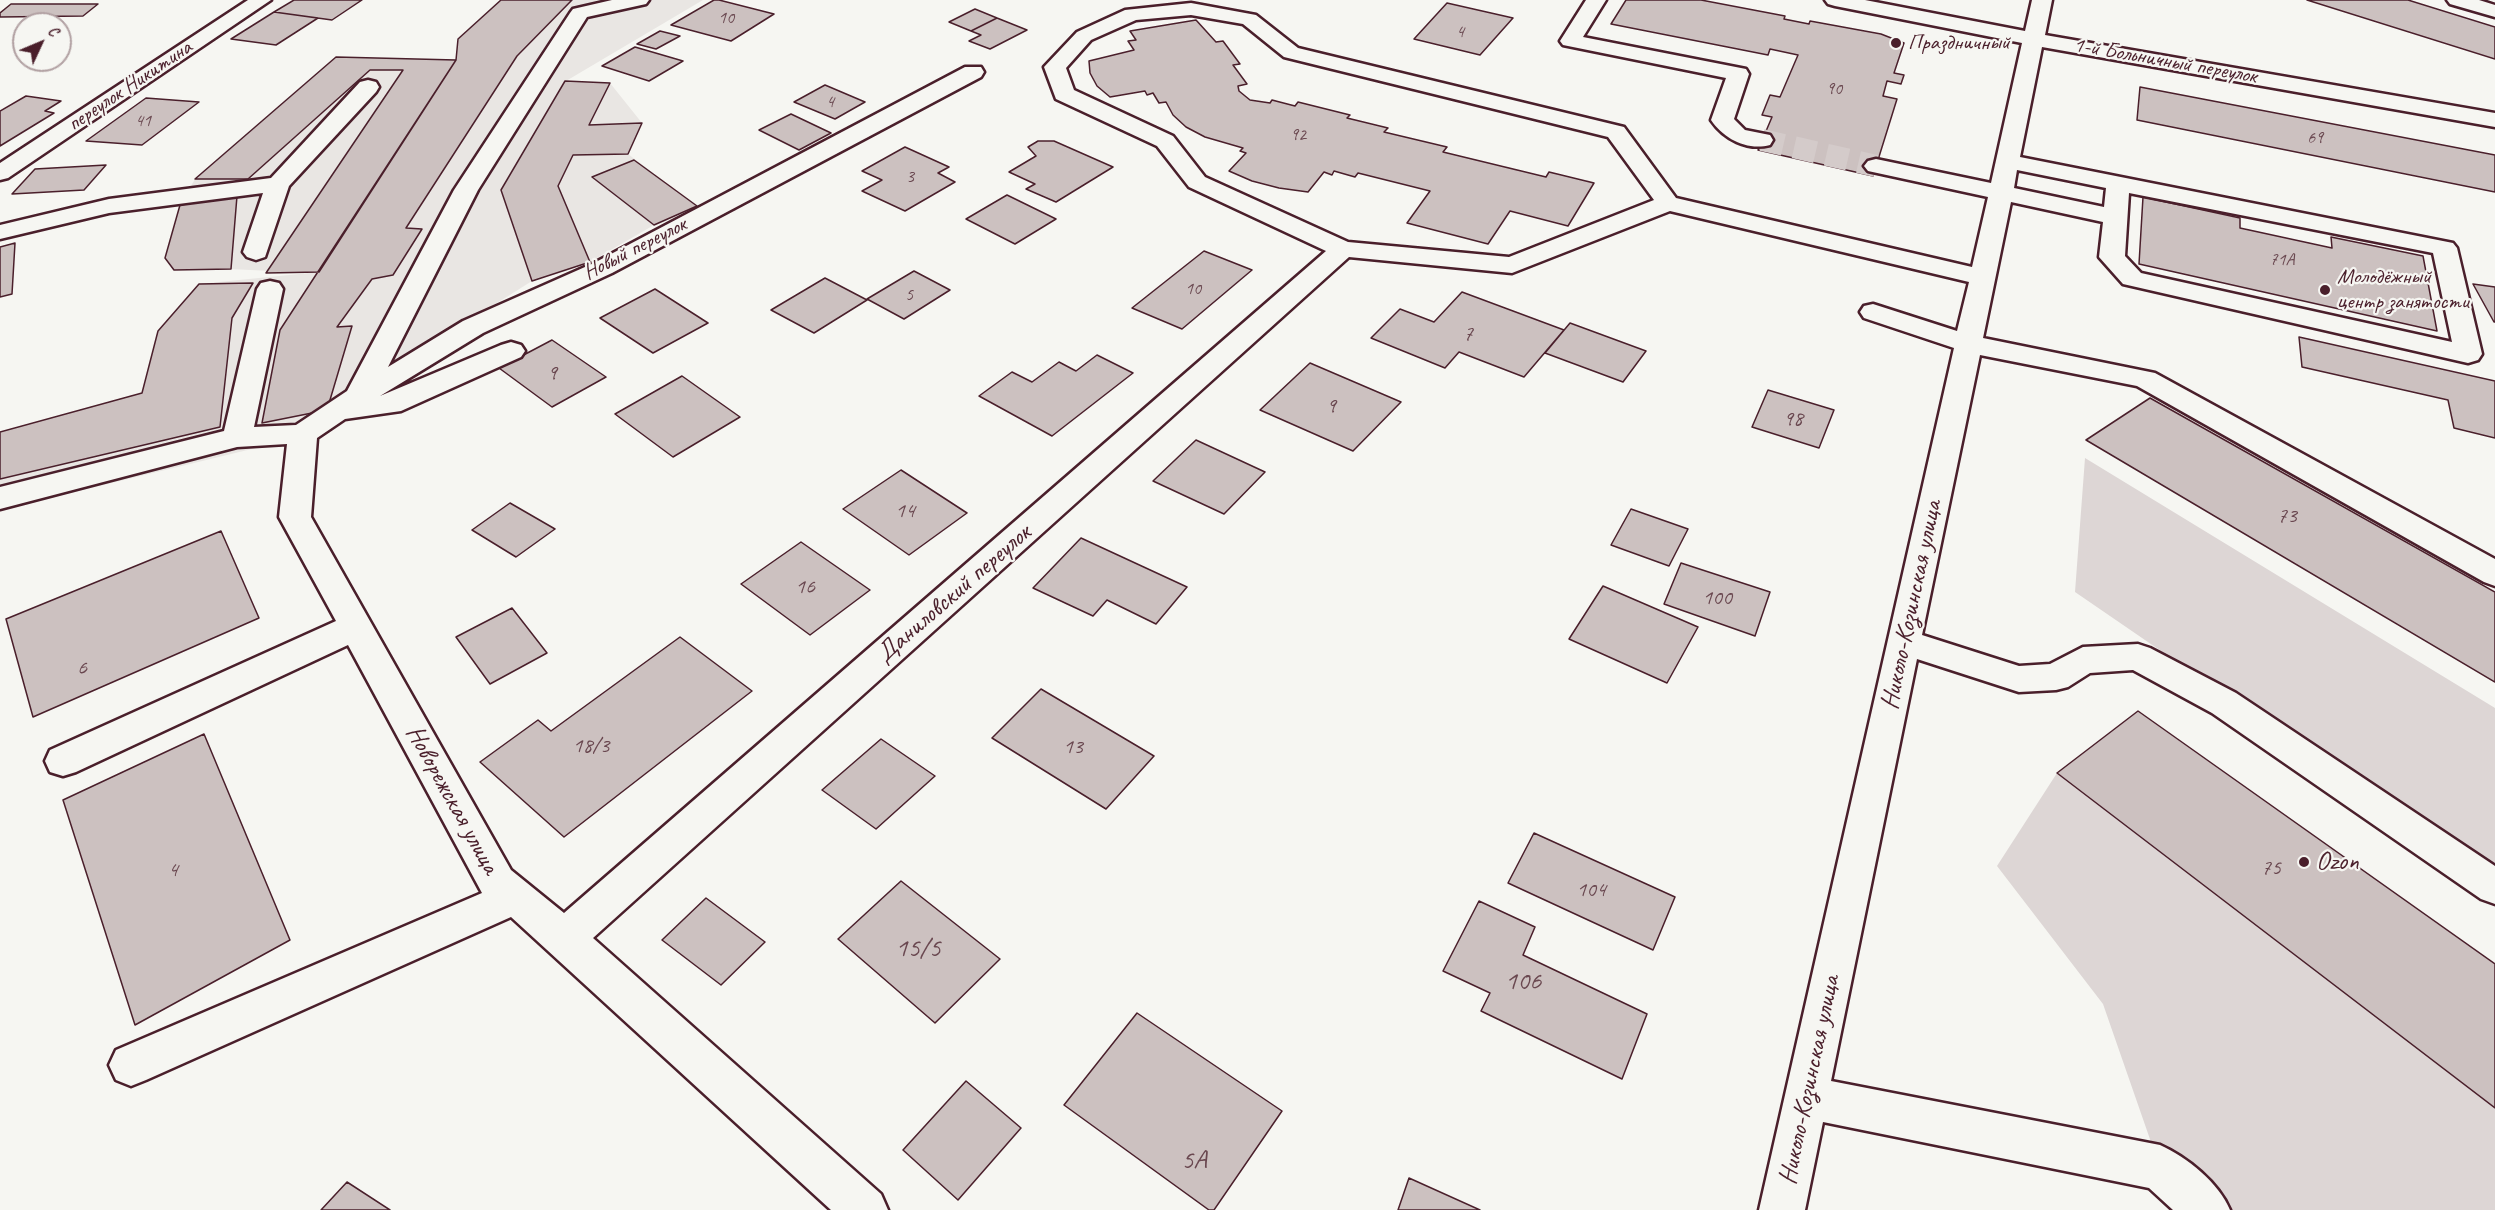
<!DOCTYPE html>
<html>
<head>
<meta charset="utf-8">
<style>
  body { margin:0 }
  #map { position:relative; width:2495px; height:1210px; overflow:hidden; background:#f6f6f2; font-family:Caveat,sans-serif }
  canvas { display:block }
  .north { position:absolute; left:12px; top:12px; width:60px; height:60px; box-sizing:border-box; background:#f6f6f2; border:2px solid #b1a0a2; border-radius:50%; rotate:46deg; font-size:16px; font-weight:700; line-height:24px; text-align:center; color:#4a1f2b }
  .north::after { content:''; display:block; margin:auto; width:21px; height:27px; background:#4a1f2b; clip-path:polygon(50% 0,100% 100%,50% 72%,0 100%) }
</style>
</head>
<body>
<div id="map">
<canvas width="2495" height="1210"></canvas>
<div class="north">С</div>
</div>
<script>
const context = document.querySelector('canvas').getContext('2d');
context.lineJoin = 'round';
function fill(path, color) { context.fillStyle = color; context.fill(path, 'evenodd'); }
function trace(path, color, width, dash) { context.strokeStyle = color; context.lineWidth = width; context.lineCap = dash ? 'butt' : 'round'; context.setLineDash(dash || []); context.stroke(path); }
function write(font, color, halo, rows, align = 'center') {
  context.font = font + ' Caveat,sans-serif'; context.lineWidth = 4.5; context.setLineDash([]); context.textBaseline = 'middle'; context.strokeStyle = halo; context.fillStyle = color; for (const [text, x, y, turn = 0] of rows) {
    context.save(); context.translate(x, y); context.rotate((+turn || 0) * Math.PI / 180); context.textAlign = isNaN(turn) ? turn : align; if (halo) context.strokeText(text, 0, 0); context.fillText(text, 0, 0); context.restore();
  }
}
const built = new Path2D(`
  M501 0H703L566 81 610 83 642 123 628 154 697 206 654 225 590 262 532 281 327 410 260 447 0 510V432L142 393 158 331 199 284 309 273 231 269 174 270 165 258 180 205 195 179 336 57 456 60 458 39Z`);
const green = new Path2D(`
  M2085 458 2495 708V880L2075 592Z
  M2057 773 2495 1102V1210H2207L2160 1168 2103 1004 1997 866Z`);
const building = new Path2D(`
  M294 0H362L332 20 274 12Z
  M501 0H572L517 56 406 228 422 229 393 275 372 279 337 327 352 326 327 410 262 423 280 330 456 60 458 39Z
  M714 0H719L774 14 731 41 671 25Z
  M1626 0H1701L1785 16 1784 19 1809 24 1810 21 1881 34 1904 43 1894 73 1904 75 1901 84 1887 81 1883 96 1897 99 1873 176 1758 150 1772 117 1762 115 1770 95 1780 97 1798 55 1770 49 1768 55 1611 24Z
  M2307 0H2408L2495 27V59Z
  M1447 3 1513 18 1480 55 1414 39Z
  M11 4H98L83 16 0 17V13Z
  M975 9 997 18 971 31 949 22Z
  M274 12 318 18 276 45 231 39Z
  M997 18 1027 30 990 49 969 41 981 35 971 31Z
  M1196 20 1216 42 1223 41 1240 64 1233 65 1247 84 1238 86 1239 91 1250 100 1270 103 1272 100 1295 106 1298 102 1350 115 1347 118 1388 128 1384 132 1447 147 1443 152 1546 177 1549 172 1594 183 1568 226 1510 211 1488 244 1407 223 1430 191 1358 173 1355 177 1334 171 1332 175 1324 172 1308 192 1279 188 1252 181 1229 171 1246 153 1240 151 1243 148 1205 137 1186 127 1173 115 1166 102 1159 103 1153 93 1147 95 1145 91 1110 97 1097 86 1090 73 1089 61 1134 50 1128 41 1136 40 1130 31Z
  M660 31 680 36 656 49 637 44Z
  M635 47 683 61 649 81 602 66Z
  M336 57 456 60 319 272 266 273 403 70H370L248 179H195Z
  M565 81 610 83 589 125 642 123 628 154 573 155 558 186 590 262 532 281 501 190Z
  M825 85 865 102 835 119 794 102Z
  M2140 87 2495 155V192L2137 120Z
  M26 96 61 101 45 111 54 113 0 146V111Z
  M146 98 199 102 142 145 86 141Z
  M791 114 831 133 799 150 759 130Z
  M1038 141H1054L1113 167 1056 202 1026 189 1035 184 1009 172 1036 156 1028 147Z
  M905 147 949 167 938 173 955 182 905 211 862 191 882 180 862 171Z
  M634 160 697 206 654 225 592 177Z
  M106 165 84 190 12 194 35 169Z
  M1007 195 1056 219 1015 244 966 219Z
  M237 196 231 269 174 270 165 258 180 205Z
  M2143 197 2240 218V228L2332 248 2331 237 2423 256 2437 331 2139 264Z
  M15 243 12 294 0 297V247Z
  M1204 251 1252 270 1182 329 1132 308Z
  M914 271 950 290 904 319 867 299Z
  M825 278 867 300 814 333 771 310Z
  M253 283 232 318 220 427 0 479V432L142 393 158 331 199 284Z
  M2473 284 2495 287V322H2494Z
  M655 289 708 323 653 353 600 318Z
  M1462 292 1564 330 1524 377 1459 352 1445 368 1371 338 1400 309 1434 322Z
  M1570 323 1646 351 1623 382 1545 353Z
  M2299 337 2495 381V438L2454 428 2448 400 2302 367Z
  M552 340 606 377 552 407 499 368Z
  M1097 355 1133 373 1052 436 979 396 1012 372 1032 382 1059 362 1076 371Z
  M1310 363 1401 402 1353 451 1260 410Z
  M682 376 740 417 673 457 615 414Z
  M1768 390 1834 410 1819 448 1752 427Z
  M2150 398 2495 592V682L2086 440Z
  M1196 440 1265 472 1224 514 1153 481Z
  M901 470 967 513 909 555 843 509Z
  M510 503 555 529 516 557 472 530Z
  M1631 509 1688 529 1669 566 1611 545Z
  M221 531 259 618 33 717 6 619Z
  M1081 538 1187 587 1156 624 1107 600 1093 616 1033 588Z
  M801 542 870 590 810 635 741 584Z
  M1681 563 1770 592 1755 636 1664 604Z
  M1603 586 1698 627 1667 683 1569 639Z
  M512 608 547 653 490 684 456 637Z
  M680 637 752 691 564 837 480 762 538 720 551 731Z
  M1041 689 1154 756 1106 809 992 738Z
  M2138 711 2495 964V1108L2057 773Z
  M204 734 290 940 135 1025 63 800Z
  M881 739 935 776 876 829 822 790Z
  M1534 833 1675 897 1653 950 1508 883Z
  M901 881 1000 959 935 1023 838 939Z
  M706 898 765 942 721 985 662 940Z
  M1479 901 1535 927 1523 955 1647 1014 1622 1079 1481 1011 1490 993 1443 971Z
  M1137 1013 1282 1111 1214 1210H1209L1064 1105Z
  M966 1081 1021 1128 958 1200 903 1150Z
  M1409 1178 1480 1210H1398Z
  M347 1182 390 1210H321Z`);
const minorTunnel = new Path2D(`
  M1762 140 1876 166`);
const minor = new Path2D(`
  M248 0H271L8 178 0 180V163Z
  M612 0H649L646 4 587 17 478 190 388 367 463 321 594 263 965 67H981L984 72 981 77 612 273 483 333 380 396 501 345 511 342 521 345 525 351 521 357 401 411 345 419 317 438 311 517 511 870 564 913 1326 251 1189 187 1157 146 1056 99 1044 67 1077 32 1125 10 1191 3 1256 15 1298 48 1624 127 1676 198 1972 267 1988 197 1868 171 1864 166 1868 161 1876 159 1991 183 2022 43 1835 6 1828 4 1825 0H1865L2025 31 2032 0H2052L2045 35 2495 113V127L2042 47 2020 157 2453 243 2457 248 2482 354 2478 360 2468 363 2123 284 2099 257 2103 222 2011 202 1983 338 2155 373 2495 559V586L2484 582 2137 386 1980 355 1922 635 2019 666 2050 664 2083 647 2138 644 2150 648 2236 693 2495 866V904L2481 899 2212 713 2133 670 2090 673 2068 687 2056 690 2019 692 1917 659 1831 1081 2160 1145C2187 1157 2219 1183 2230 1210H2173L2149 1188 1823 1122 1805 1210H1759L1954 348 1864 318 1860 312 1864 306 1873 304 1957 331 1969 282 1670 211 1512 273 1349 257 593 938 881 1194 888 1210H831L511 917 146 1080 131 1086 116 1080 109 1065 116 1050 482 893 348 645 76 772 63 776 50 772 45 761 50 750 336 621 279 517 287 444 237 447 0 509V487L224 431 257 289 261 283 270 281 279 283 283 289 254 427 296 425 347 391 454 190 570 13 573 9ZM1191 15 1243 24 1284 57 1608 137 1654 200 1509 257 1348 242 1205 177 1173 136 1074 90 1066 68 1091 40 1136 20ZM2017 170 2106 188 2104 207 2014 188ZM2129 193 2433 253 2452 342 2141 273 2125 256Z
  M1586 0H1606L1583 37 1746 69 1749 74 1734 119 1745 130 1770 135 1773 140 1770 145C1747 151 1724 139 1711 120L1726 78 1563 45 1560 41Z
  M2447 0H2479L2495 5V17L2450 4Z
  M368 80 376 82 379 87 376 92 289 186 265 257 256 260 247 257 243 252 263 193 109 213 0 239V225L109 199 271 178 360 82Z`);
const markers = [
  [1896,43,6,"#4a1f2b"],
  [2325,290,6,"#4a1f2b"],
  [2304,862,6,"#4a1f2b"]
];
const farNumbernames = [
  ["10",726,18],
  ["4",1460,32],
  ["90",1834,89],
  ["4",830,102],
  ["41",143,121],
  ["92",1298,135],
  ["69",2315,138],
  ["3",910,177],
  ["71А",2282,260],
  ["10",1193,289],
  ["5",909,295]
];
const farPoinames = [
  ["Праздничный",1908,43],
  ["Молодёжный",2337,277],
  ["центр занятости",2337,302]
];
const farStreetnames = [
  ["1-й Больничный переулок",2165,61,10],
  ["переулок Никитина",130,86,-34],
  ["Новый переулок",635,249,-27]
];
const numberNames = [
  ["7",1468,334],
  ["9",552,373],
  ["9",1331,406],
  ["98",1793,419],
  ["14",905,511],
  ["73",2287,516],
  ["16",805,587],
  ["100",1717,598],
  ["6",82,668],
  ["18/3",591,746],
  ["13",1073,747],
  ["75",2271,868],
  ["4",173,870],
  ["104",1591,890]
];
const streetNames = [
  ["Даниловский переулок",954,594,-41],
  ["Николо-Козинская улица",1912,605,-78],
  ["Новорежская улица",452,800,61],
  ["Николо-Козинская улица",1810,1080,-78]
];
const poiNames = [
  ["Ozon",2316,862]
];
const nearNumbernames = [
  ["15/5",918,949],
  ["106",1523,982],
  ["5А",1194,1161]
];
fill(built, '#e9e6e3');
fill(green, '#ddd6d5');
fill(building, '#ccc1c0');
trace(building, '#4a1f2b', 1.5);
trace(minorTunnel, '#d4cbca', 22, [22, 11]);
trace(minor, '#4a1f2b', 5);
fill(minor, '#f6f6f2');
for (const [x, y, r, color] of markers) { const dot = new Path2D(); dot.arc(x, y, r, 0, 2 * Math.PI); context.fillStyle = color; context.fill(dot); trace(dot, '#f6f6f2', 2); }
write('18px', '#6a4850', null, farNumbernames);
write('22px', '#4a1f2b', '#f6f6f2', farPoinames, 'left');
write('22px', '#4a1f2b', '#f6f6f2', farStreetnames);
write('22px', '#6a4850', null, numberNames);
write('26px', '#4a1f2b', '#f6f6f2', streetNames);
write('26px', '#4a1f2b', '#f6f6f2', poiNames, 'left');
write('27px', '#6a4850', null, nearNumbernames);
</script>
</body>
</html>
